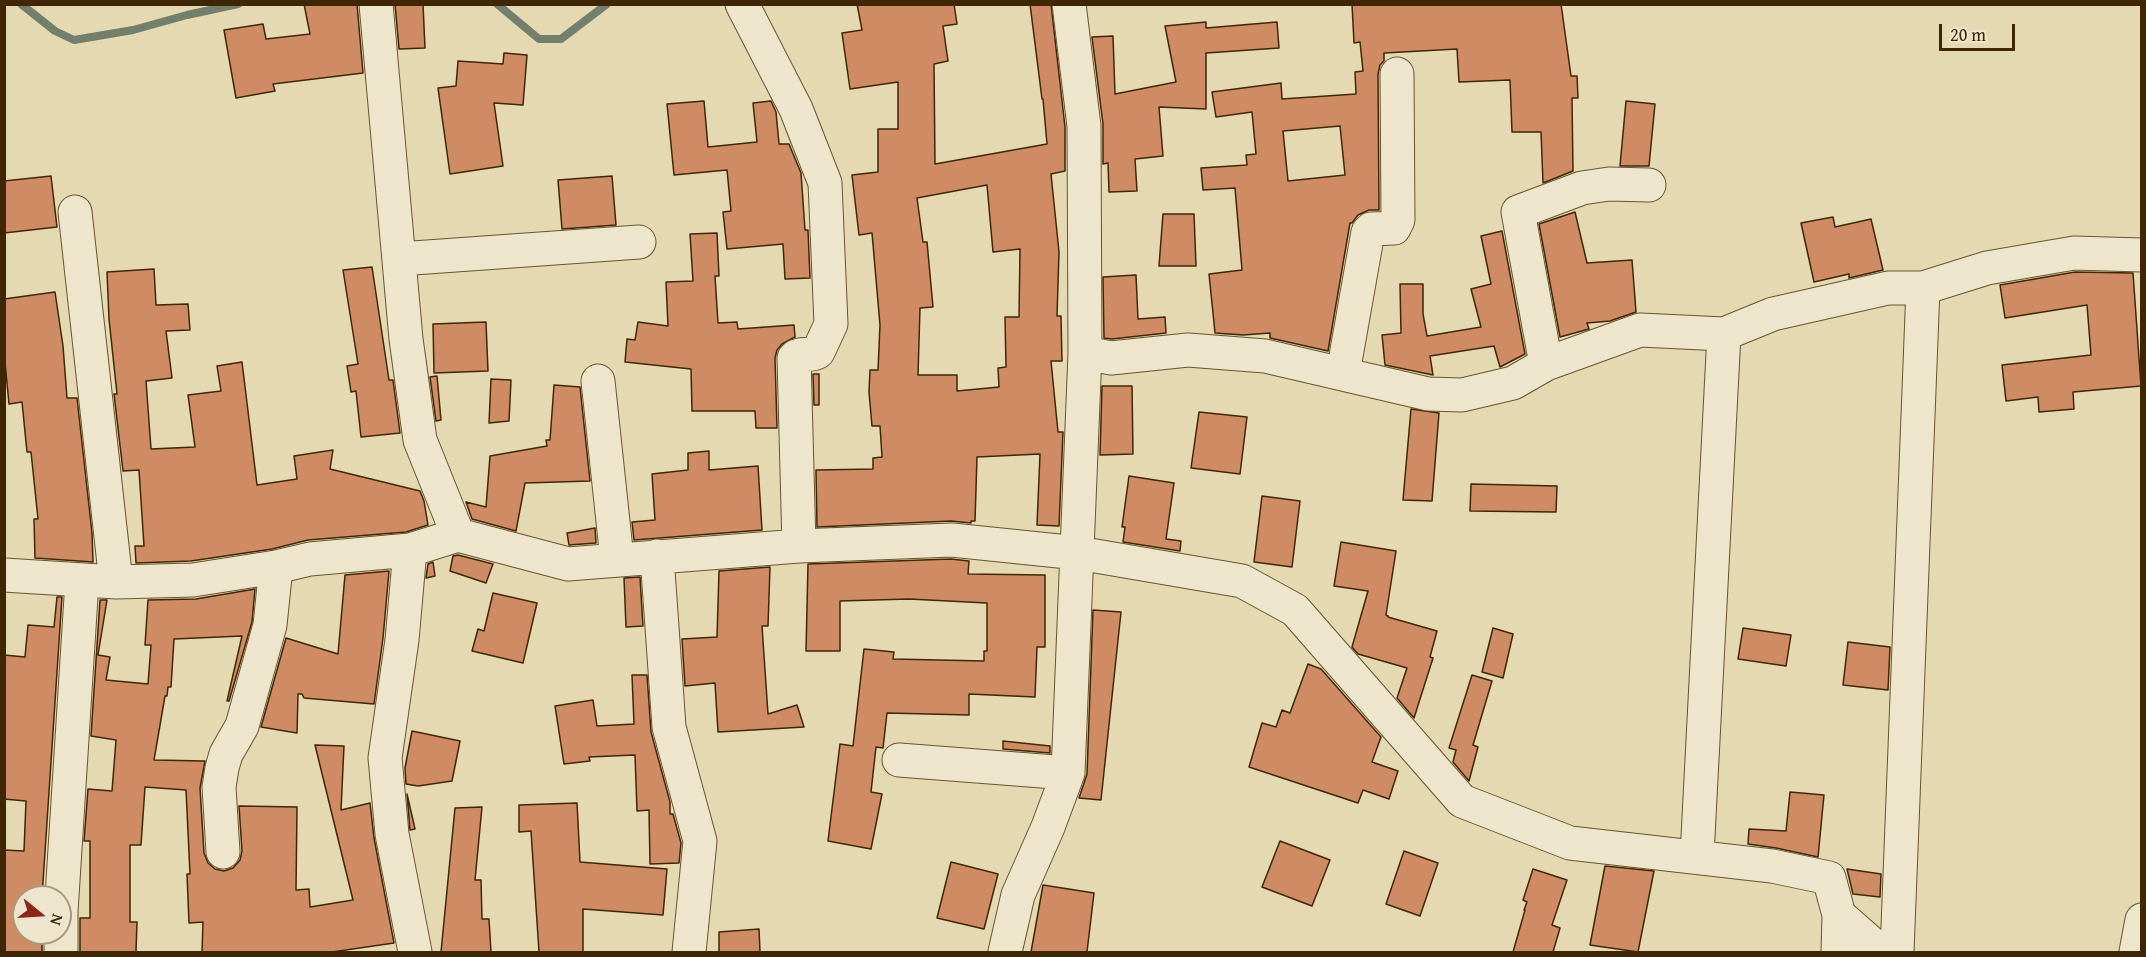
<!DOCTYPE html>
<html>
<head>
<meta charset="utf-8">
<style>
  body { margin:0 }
  #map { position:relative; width:2146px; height:957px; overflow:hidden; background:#e4d9b1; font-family:"Gentium Book Plus",serif }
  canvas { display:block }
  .frame { position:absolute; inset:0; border:6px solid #3f2705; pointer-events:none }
  .north { position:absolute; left:12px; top:885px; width:60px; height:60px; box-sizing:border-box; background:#ede6cc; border:2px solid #a79a7c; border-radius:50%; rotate:108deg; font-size:16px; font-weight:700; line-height:24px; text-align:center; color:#3f2705 }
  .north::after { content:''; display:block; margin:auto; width:21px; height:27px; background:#8f2418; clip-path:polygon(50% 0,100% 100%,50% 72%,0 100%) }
  .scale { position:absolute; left:1939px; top:24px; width:76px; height:27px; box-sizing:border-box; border:3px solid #3f2705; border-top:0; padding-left:8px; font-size:18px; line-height:21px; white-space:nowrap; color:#3f2705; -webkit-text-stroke:4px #ede6cc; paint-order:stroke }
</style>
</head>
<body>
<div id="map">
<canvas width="2146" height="957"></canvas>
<div class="frame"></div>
<div class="north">N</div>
<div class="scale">20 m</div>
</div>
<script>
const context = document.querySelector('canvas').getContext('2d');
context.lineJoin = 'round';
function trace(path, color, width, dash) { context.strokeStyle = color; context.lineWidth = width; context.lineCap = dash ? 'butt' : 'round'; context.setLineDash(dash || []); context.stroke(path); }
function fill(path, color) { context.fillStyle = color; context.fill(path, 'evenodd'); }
const stream = new Path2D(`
  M21 4 55 31 74 40 133 30 187 15 238 4
  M497 4 539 39H561L607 4`);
const building = new Path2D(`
  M304 4H357L363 73 273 84 275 91 236 98 224 30 263 24 266 39 310 34Z
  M395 4H423L425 48 399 49Z
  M857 4H954L957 24 943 26 948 61 934 64 935 164 1047 144 1043 99H1042L1030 4H1051L1065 127V171L1051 174 1059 252 1057 316H1061L1062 361H1051L1058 432H1063L1059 526 1037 525 1040 454 977 457 975 521H971V523L951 521 817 527 816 470 873 469V458L882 457 880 426H872L869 392 870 370H878L880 325 872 233 859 235 852 175 878 172V129H898V82L850 89 842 33 862 30ZM987 185 993 252 1020 249 1019 317H1005L1006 367 998 368 999 387 957 391V375H918L920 308 933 307 927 242H923L917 198Z
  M1352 4H1561L1571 76H1577L1578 98H1572L1573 171 1543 183 1541 132H1512L1510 80 1459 82 1457 49 1384 53V61L1380 65 1378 74 1379 210H1369L1358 215 1352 223H1350L1328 351 1270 338V333L1243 335 1215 333 1209 274 1242 270 1235 188 1203 190 1201 168 1247 165 1246 155 1256 154 1252 112 1216 117 1212 92 1281 83 1282 99 1356 94 1355 72 1363 71 1360 42 1354 43ZM1340 126 1345 175 1288 181 1283 131Z
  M1206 22V28L1277 22 1279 48 1206 53V109L1159 107 1163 156 1135 159 1137 191 1109 192 1108 163 1103 164V124L1092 37 1113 36 1115 94 1176 82 1165 26Z
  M504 53 527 55 523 105 494 103 503 166 450 174 438 88 456 86 458 61 503 64Z
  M704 101 708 147 757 142 753 103 771 101 776 112 779 144H789L801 173 805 230H808L810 278 785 279 783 244 727 249 723 212 731 211 727 170 674 175 667 104Z
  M1626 101 1655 104 1649 166H1620Z
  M51 176 57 227 4 233V181Z
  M612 176 616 225 562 229 558 180Z
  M1575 212 1587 263 1632 260 1636 312 1610 321 1587 323 1589 329 1560 337 1539 224Z
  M1163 214H1194L1196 266H1159Z
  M1833 217 1835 227 1871 219 1883 270 1849 278V274L1814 282 1801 223Z
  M1502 231 1525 354 1500 367 1494 346 1430 356 1433 375 1385 365 1382 335 1401 333 1400 284H1423V314L1427 336 1481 327 1471 289 1491 284 1481 236Z
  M717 233 719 276H715L718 323 737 322 738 329 794 325 795 337 782 344 777 350 775 358 777 428H756L755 411H692L691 369 625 362 627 339 635 340 638 322 668 326 666 282 693 281 690 234Z
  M372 267 389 380H393L400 433 361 437 356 391 351 392 347 366 358 364 343 270Z
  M154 269 156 305 188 304 190 330 166 331 172 378 146 381 151 449 195 447 188 395 221 391 217 366 242 362 257 485 297 479 294 456 333 450 330 469 420 491 424 501 428 525 406 532 308 540 272 549 191 561 136 563 135 546H144L139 470 123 471 114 394H117L109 319 107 272Z
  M2075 272 2133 273 2141 386 2073 392 2074 409 2039 412 2038 397 2006 401 2002 365 2091 355 2087 305 2005 318 2000 285Z
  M1136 275 1138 319 1165 317 1166 333 1112 339 1104 338 1103 277Z
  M55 292 63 346 67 398H77L92 533 93 562 35 558 34 519H38L31 452H27L22 402 9 404 4 352V299Z
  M486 322 488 371 434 373 433 324Z
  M813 374H819V405H814Z
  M437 376 441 420 436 421 430 377Z
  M491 379 511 380 509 421 489 423Z
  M554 385 580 387 590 481 525 483 516 531 472 519 466 502 486 507 490 456 547 446 546 440H550Z
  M1102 386H1132L1133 454 1100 455Z
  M1411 409 1439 413 1432 501 1403 500Z
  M1199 412 1247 417 1240 474 1191 468Z
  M709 451V470L758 466 762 530 634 540 632 522 655 520 652 474 688 470V453Z
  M1129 476 1174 483 1166 539 1181 541 1180 551 1123 542 1125 527H1122Z
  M1471 484 1557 486 1556 512 1470 511Z
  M1262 496 1300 501 1292 567 1254 562Z
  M595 528 596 543 569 545 567 533Z
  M1341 542 1396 551 1386 615 1388 616V617L1437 631 1430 657 1433 658 1414 718 1397 698 1407 668 1358 654 1352 647 1368 591 1334 586Z
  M458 555 493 564 486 583 450 571 453 556Z
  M951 559 969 561 968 574 1045 575V647H1037L1035 697 969 694V715L887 713 883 748 876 747 871 792 882 794 871 849 828 841 840 744 853 746 864 649 894 652 893 659 984 661V651H987V603L909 599 840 601V651H806L808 564Z
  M433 562 435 576 426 578 428 564Z
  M770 567 768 626H762L768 714 797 705 804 727 718 732 715 683 685 686 682 639 717 637 719 571Z
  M389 571 383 638 374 704 304 698 302 694H298L297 733 261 727 286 638 338 654 345 575Z
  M640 577 643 626 626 627 624 578Z
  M255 589 252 622 229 701H227L242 636 174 639 171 687H168L167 696H165L154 760 205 761 200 788 204 853 208 863 215 869 224 871 233 868 240 860 242 851 239 806 297 807 296 890 309 889 310 907 353 900 315 745 344 746 341 810 370 803 374 838 394 943 332 952H202L203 922 189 923 187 874H190L186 790 145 787 141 845H130V922H137L136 952H80V918H90V841H84L88 789 112 791 116 740 91 736 100 600H107L98 655 110 657 106 680 148 684 151 645H145L148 600 196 599Z
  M493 593 537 603 523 663 472 651 478 629 484 631Z
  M57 597H62L42 897H24V933H42V952H4V850L24 851 26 801 4 799V655L25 657 28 625 54 627Z
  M1093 610 1121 612 1101 800 1079 798 1087 774Z
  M1493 628 1513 634 1503 678 1482 672Z
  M1743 628 1791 635 1786 666 1738 659Z
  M1848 642 1890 647 1888 690 1843 685Z
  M1308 664 1321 669 1381 737 1372 762 1398 771 1389 799 1363 790 1358 803 1249 767 1262 723 1276 727 1282 710 1290 713Z
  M632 675H647L651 732 670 802V814H673L681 843 679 863 650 864 649 810 637 811 635 755 589 757 590 761 564 764 555 706 593 700 597 726 634 724Z
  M1472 675 1492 681 1473 745 1478 747 1469 781 1453 762 1456 750 1449 748Z
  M412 731 460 741 452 781 418 786 406 784 405 768Z
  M1003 741 1050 746V753L1003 749Z
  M1790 792 1824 795 1818 857 1776 848 1748 844 1749 829 1786 831Z
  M407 794 415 829 410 830Z
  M577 803 580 862 667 869 663 915 583 909V952H539L531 831 519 832V805Z
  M482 807 475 880H481L482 919H489L491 952H441L455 808Z
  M1280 841 1330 860 1312 906 1262 887Z
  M1404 851 1438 863 1420 916 1386 904Z
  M951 862 998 874 984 929 937 918Z
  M1605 866 1654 871 1638 952 1590 945Z
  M1533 869 1567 880 1552 925 1560 928 1553 952H1513L1525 910H1524L1527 902 1523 900Z
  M1847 869 1881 874 1880 897 1853 894Z
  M1043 885 1094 893 1087 952H1031Z
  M759 929 760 952H719V932Z`);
const minor = new Path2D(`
  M376 4 406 339 420 440 458 535
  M742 4 796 109 825 183 831 324 818 352C810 357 799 352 794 358L799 546
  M75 212 116 582
  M399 259 639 242
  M1085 353 1111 358 1188 350 1265 356 1428 394 1462 395 1513 383 1546 364 1640 330 1724 334 1773 314 1888 288H1923L1987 268 2074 253 2142 255
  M1546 364 1518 212 1582 188 1609 184 1649 185
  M1343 373 1368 232 1371 229 1394 228 1398 220 1397 74
  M598 381 617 559
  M410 550 402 640 385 758 392 834 415 952
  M657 556 669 727 700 841 689 952
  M4 575 116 582 193 580 276 567 310 559 410 550 458 535 568 564 799 546 952 540 1078 553 1242 581 1295 610 1462 801 1570 843 1772 866 1829 878 1839 915 1881 952
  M899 760 1068 773
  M223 852 219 787 222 768 226 754 242 726 270 625 276 567
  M1697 856 1724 334
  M61 952V912L82 581
  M1005 952 1018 895 1048 827 1068 773 1085 353 1084 126 1069 4
  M1838 952 1839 915
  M1897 952 1923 288
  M2136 952 2142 920`);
trace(stream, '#737f6d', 8);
fill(building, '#cf8b63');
trace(building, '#3f2705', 1.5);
trace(minor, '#685430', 35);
trace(minor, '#ede6cc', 33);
</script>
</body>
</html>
